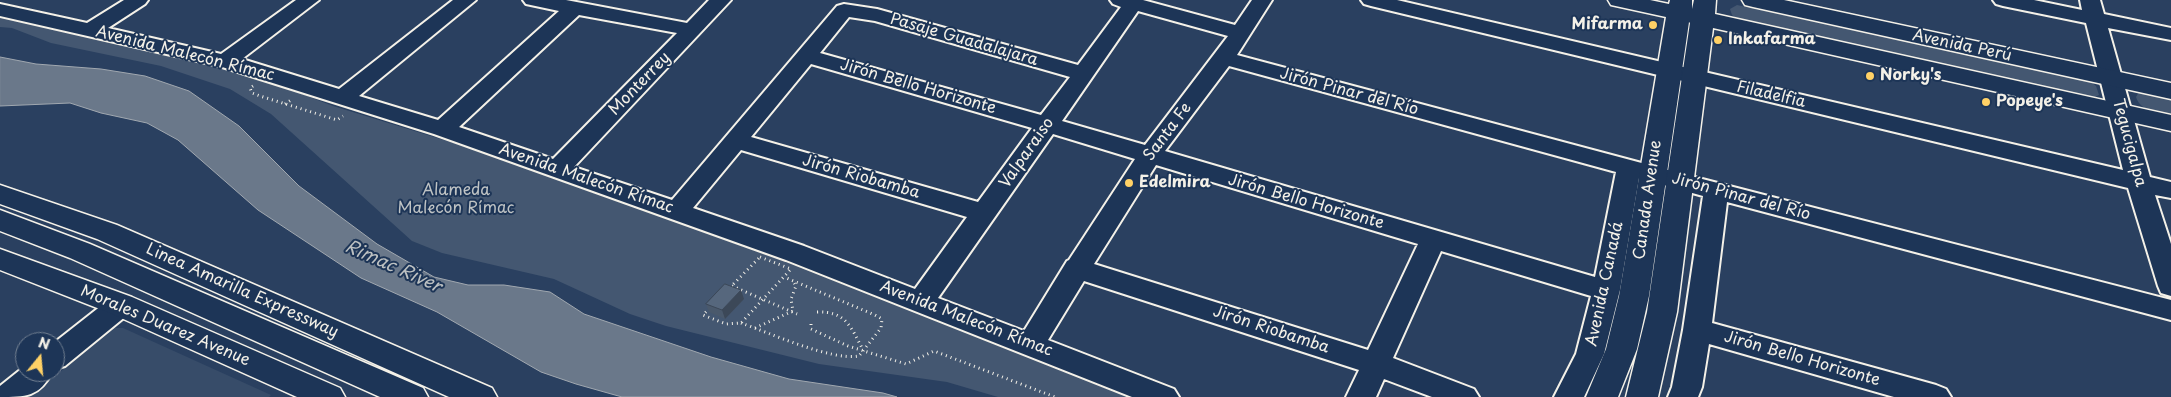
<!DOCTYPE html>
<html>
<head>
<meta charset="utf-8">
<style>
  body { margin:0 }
  #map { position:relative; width:2171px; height:397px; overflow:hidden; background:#2a4060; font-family:"Playpen Sans",sans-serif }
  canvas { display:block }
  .north { position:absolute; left:15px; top:332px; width:50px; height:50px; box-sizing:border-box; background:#1d3557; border:1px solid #738091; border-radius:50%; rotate:17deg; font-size:14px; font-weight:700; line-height:20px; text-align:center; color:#f4f1e8 }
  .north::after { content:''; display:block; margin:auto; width:18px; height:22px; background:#ffd166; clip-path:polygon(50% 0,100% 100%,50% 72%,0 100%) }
</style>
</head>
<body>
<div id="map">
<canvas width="2171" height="397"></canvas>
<div class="north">N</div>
</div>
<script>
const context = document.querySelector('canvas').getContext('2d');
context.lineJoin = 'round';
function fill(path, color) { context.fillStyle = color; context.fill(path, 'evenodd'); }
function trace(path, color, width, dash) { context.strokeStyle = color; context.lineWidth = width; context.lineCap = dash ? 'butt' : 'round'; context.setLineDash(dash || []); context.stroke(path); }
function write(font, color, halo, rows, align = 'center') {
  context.font = font + ' "Playpen Sans",sans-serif'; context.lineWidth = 4; context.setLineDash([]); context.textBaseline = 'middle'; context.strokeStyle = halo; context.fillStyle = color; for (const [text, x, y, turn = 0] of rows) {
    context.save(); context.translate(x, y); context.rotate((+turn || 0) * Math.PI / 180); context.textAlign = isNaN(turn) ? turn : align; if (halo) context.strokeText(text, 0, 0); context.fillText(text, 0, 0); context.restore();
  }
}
const built = new Path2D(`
  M115 328H123L271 395 269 397H29Z`);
const green = new Path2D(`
  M1737 5 2090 81 2096 86 2099 95 2093 98 1736 18 1732 15 1730 9Z
  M0 15 240 70 333 106 519 163 783 258 1132 397H998L947 382 819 364 666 326 630 314 554 279 442 253 412 241 271 114 230 89 161 66 51 43 12 28 0 27Z
  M2139 92 2171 99V115C2157 112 2141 112 2136 97Z`);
const water = new Path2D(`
  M0 57 36 64 101 69 145 76 189 91 239 126 299 186 377 244 434 277 468 285H504L550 292 584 314 711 357 789 379 883 393 897 397H622L576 384 541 372 437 312 361 278 258 210 178 140 147 123 101 113 70 103 0 106Z`);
const path = new Path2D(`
  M253 86 250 88 252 93 260 96 337 120 343 116
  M285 104 291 100
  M760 257 791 269 741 323 726 324 703 315Z
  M732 286 797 314
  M817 312C846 311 851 327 863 350
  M741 323C770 333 831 361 859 356L881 328 882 319 875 315 784 277
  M811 324V329L848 346 906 364 934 351 1055 397
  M755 328 793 311 791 299 796 286 793 281`);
const minor = new Path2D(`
  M124 0H148L145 4 108 28 221 54 296 0H319L242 59 339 89 453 0H476L359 96 438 120 559 11 526 4 523 0H566L687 23 709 0H731L574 167 672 200 837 6 844 4 877 9 1078 65 1121 7 1113 4 1110 0H1143L1235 25 1252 0H1272L1237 55 1679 173 2171 300V320L1727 202 1712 323 1936 385 1946 389 1951 397H1894L1709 344 1702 387 1698 397H1668L1672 387 1683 330 1703 196 1639 178 1620 290 1604 354 1584 397H1554L1576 354 1591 296 1441 251 1393 358 1474 389 1479 397H1432L1384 379 1376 397H1346L1359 370 1084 281 1048 340 1174 389 1179 397H1132L786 260 434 134 219 66 0 16V4L87 23ZM1138 11 1228 36 1145 145 1062 121ZM579 15 677 33 553 159 459 127ZM849 17 875 21 1070 77 1041 115 820 53ZM811 64 1032 128 978 202 751 137ZM1229 66 1616 172 1595 277 1165 151ZM1053 134 1135 159 1069 260 1067 261 1024 331 938 298ZM741 150 967 217 915 289 804 246 693 208ZM1156 165 1418 244 1368 350 1094 264Z
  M1361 0H1397L2123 170 2086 23 2003 6 1996 4 1993 0H2034L2082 10 2080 0H2100L2104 14 2171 28V40L2108 28 2150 177 2171 182V198L2155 195 2171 244V296L2161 293 2158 286 2128 188 1371 6 1364 4Z
  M121 295 131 298 135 305 131 312 65 366 55 369V342L111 298Z
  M25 366V372H52C40 397 25 397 0 397V386Z`);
const major = new Path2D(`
  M1608 0H1650L1669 4 1670 0H1692V9L1694 0H1716L1715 14 2171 115V131L1713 28 1677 312 1658 397H1626L1647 312 1690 23 1689 22 1649 296 1637 349 1618 397H1586L1606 349 1619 296 1666 17 1611 5Z
  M1742 0H1784L2171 83V99L1753 7 1745 5Z
  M0 249 132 297 340 388 345 397H297L110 313 0 270Z`);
const highway = new Path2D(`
  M0 185 117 225 492 388 497 397H449L97 239 0 204Z
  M0 210 90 244 423 388 428 397H380L70 258 0 231Z`);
const wall = new Path2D(`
  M744 299 725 319 709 312 706 304Z`);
const shadedWall = new Path2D(`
  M741 290 744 299 725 319 722 310Z`);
const building = new Path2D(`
  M725 284 741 290 722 310 706 304Z`);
const markers = [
  [1653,25,5,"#ffd166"],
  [1718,40,5,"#ffd166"],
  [1870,76,5,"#ffd166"],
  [1986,102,5,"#ffd166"],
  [1129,183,5,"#ffd166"]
];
const poiNames = [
  ["Mifarma",1643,25,"right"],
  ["Inkafarma",1728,40],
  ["Norky's",1880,76],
  ["Popeye's",1996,102],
  ["Edelmira",1139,183]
];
const streetNames = [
  ["Pasaje Guadalajara",964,40,16],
  ["Avenida Perú",1962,46,12],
  ["Avenida Malecón Rímac",185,54,14],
  ["Monterrey",640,84,-46],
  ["Jirón Bello Horizonte",918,87,16],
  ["Jirón Pinar del Río",1349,92,15],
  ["Filadelfia",1771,95,13],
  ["Santa Fe",1168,132,-53],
  ["Tegucigalpa",2129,143,75],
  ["Valparaiso",1027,153,-55],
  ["Jirón Riobamba",861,177,16],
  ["Avenida Malecón Rímac",586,179,19],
  ["Jirón Pinar del Río",1741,197,15],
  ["Canada Avenue",1648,200,-82],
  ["Jirón Bello Horizonte",1306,202,16],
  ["Avenida Canadá",1605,284,-78],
  ["Linea Amarilla Expressway",242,291,24],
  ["Avenida Malecón Rímac",966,319,21],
  ["Morales Duarez Avenue",165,326,23],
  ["Jirón Riobamba",1271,330,18],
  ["Jirón Bello Horizonte",1802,359,16]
];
const parkNames = [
  ["Alameda",456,191],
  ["Malecón Rímac",456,209]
];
const waterNames = [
  ["Rimac River",393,267,24]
];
fill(built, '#374c69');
fill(green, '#445771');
fill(water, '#6a788a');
trace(water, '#a1a8b0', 1);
trace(minor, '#f4f1e8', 4);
trace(major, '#f4f1e8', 3);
trace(highway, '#f4f1e8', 3);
trace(path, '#f4f1e8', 3, [1, 4]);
fill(minor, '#1d3557');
fill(major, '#1d3557');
fill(highway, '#1d3557');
fill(wall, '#4a596c');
fill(shadedWall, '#3c4858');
fill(building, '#56677d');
trace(building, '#3c4858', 1);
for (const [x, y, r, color] of markers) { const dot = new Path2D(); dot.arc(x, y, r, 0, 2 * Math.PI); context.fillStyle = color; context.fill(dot); trace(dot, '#1d3557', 2); }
write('bold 16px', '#f4f1e8', '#1d3557', poiNames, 'left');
write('16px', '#f4f1e8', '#1d3557', streetNames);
write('16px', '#bfc3c4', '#1d3557', parkNames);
write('italic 18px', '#bdc1c2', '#1d3557', waterNames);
</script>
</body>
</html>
